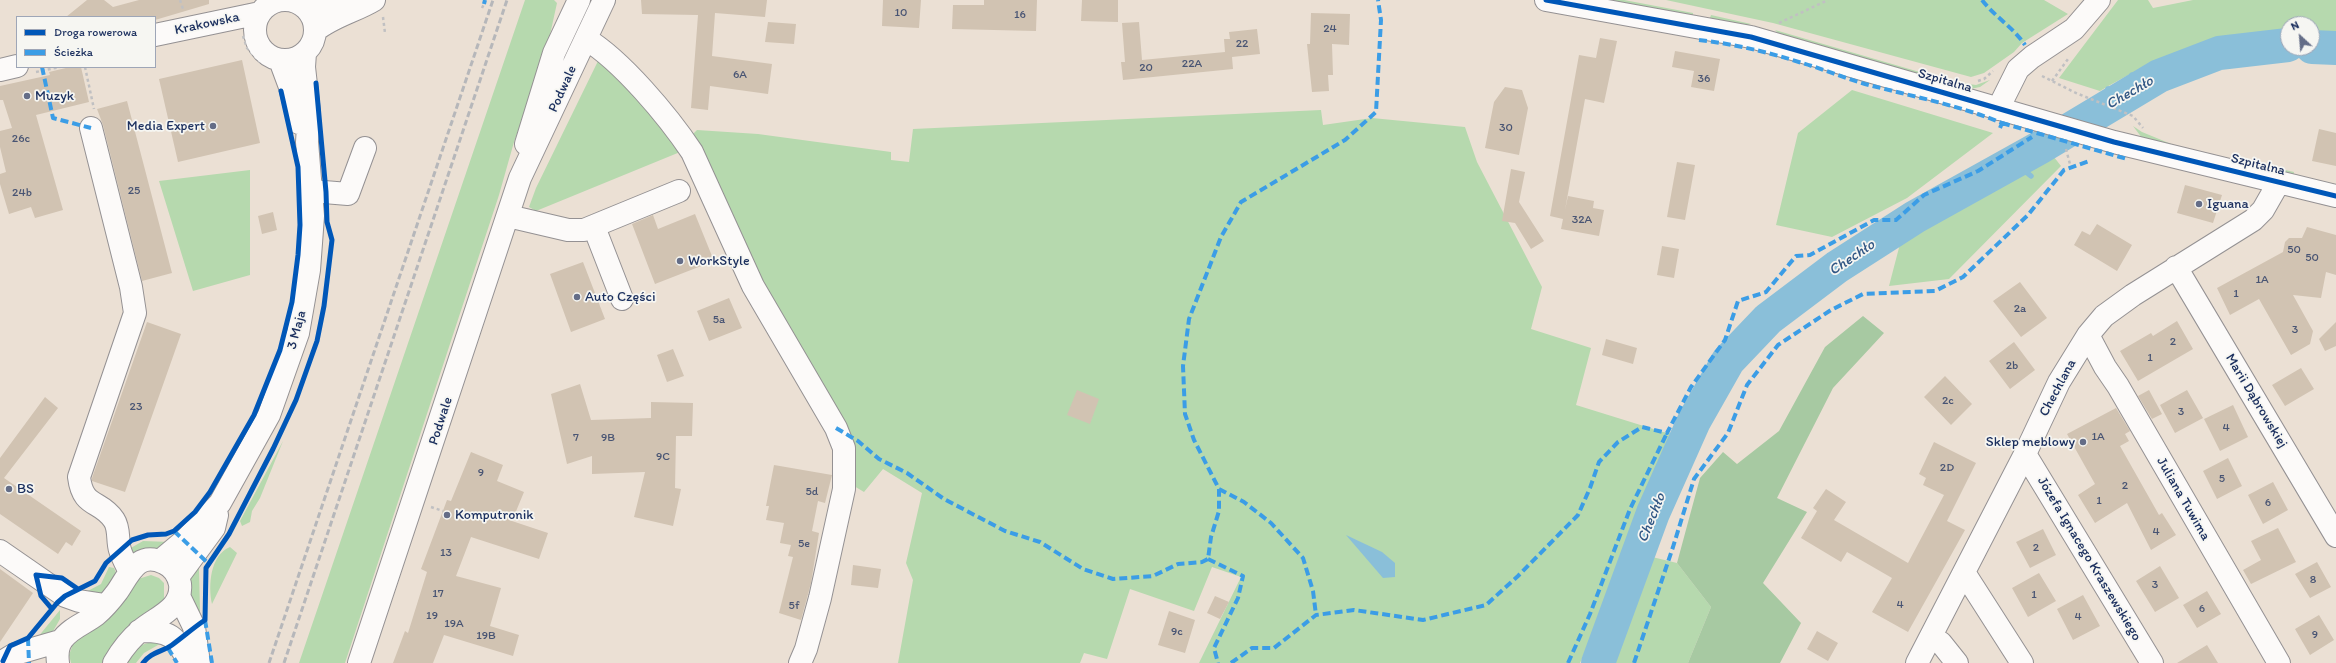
<!DOCTYPE html>
<html>
<head>
<meta charset="utf-8">
<style>
  body { margin:0 }
  #map { position:relative; width:2336px; height:663px; overflow:hidden; background:#ebe0d4; font-family:Itim,sans-serif }
  canvas { display:block }
  .legend { position:absolute; left:16px; top:16px; width:140px; height:52px; box-sizing:border-box; background:#f6f6f2; border:1px solid #9ea6b7; margin:0; padding:5px 7px; list-style:none; font-size:12px; color:#1b2f5e }
  .legend li { display:flex; align-items:center; gap:8px; height:20px }
  .legend b { width:20px; border:1px solid #9ea6b7 }
  .north { position:absolute; left:2280px; top:16px; width:40px; height:40px; box-sizing:border-box; background:#f6f6f2; border:1px solid #9ea6b7; border-radius:50%; rotate:334deg; font-size:11px; font-weight:700; line-height:16px; text-align:center; color:#1b2f5e }
  .north::after { content:''; display:block; margin:auto; width:14px; height:18px; background:#646d87; clip-path:polygon(50% 0,100% 100%,50% 72%,0 100%) }
</style>
</head>
<body>
<div id="map">
<canvas width="2336" height="663"></canvas>
<ul class="legend">
<li><b style="height:5px;background:#0057b8"></b>Droga rowerowa</li>
<li><b style="height:5px;background:#3b9de6"></b>Ścieżka</li>
</ul>
<div class="north">N</div>
</div>
<script>
const context = document.querySelector('canvas').getContext('2d');
context.lineJoin = 'round';
function fill(path, color) { context.fillStyle = color; context.fill(path, 'evenodd'); }
function trace(path, color, width, dash) { context.strokeStyle = color; context.lineWidth = width; context.lineCap = dash ? 'butt' : 'round'; context.setLineDash(dash || []); context.stroke(path); }
function write(font, color, halo, rows, align = 'center') {
  context.font = font + ' Itim,sans-serif'; context.lineWidth = 3.5; context.setLineDash([]); context.textBaseline = 'middle'; context.strokeStyle = halo; context.fillStyle = color; for (const [text, x, y, turn = 0] of rows) {
    context.save(); context.translate(x, y); context.rotate((+turn || 0) * Math.PI / 180); context.textAlign = isNaN(turn) ? turn : align; if (halo) context.strokeText(text, 0, 0); context.fillText(text, 0, 0); context.restore();
  }
}
const green = new Path2D(`
  M525 0H554L557 3 546 53 514 142 499 195 345 663H299Z
  M1606 0H1624L1693 13V16Z
  M1666 0H2044L2068 14 2022 43 2014 52 1984 73 1971 77 1773 23Z
  M2118 0H2148L2153 8 2193 0H2336V41L2312 40V24H2288V38C2222 34 2156 57 2100 91L2059 78Z
  M1711 15 1751 24 1744 26 1710 18Z
  M1775 30 1954 82 1976 85 1990 80 1980 87 1970 89 1780 35Z
  M598 61 622 78 685 150 536 211 529 207 536 188Z
  M1852 90 1993 133 1907 198 1832 237 1776 225 1798 133Z
  M1321 110 1323 125 1372 118 1465 127 1477 162 1542 287 1531 329 1591 348 1576 405 1663 432 1680 434 1580 663H1199L1241 577 1212 567 1194 611 1130 589 1107 659 1084 653 1080 663H898L913 580 906 563 922 493 883 469 864 492 849 483V466L689 138 697 130 758 134 891 152V160L909 162 913 129Z
  M2133 126 2142 132 2176 146 2145 142Z
  M2050 152 2061 166 1949 279 1889 286 1901 240Z
  M2245 161 2294 172 2293 176 2244 165Z
  M250 170V275L193 291 159 181Z
  M283 441 260 498 252 511 250 522 242 526 240 521Z
  M143 541 171 542 168 549 136 554 129 549Z
  M230 547 237 553 212 604C208 586 210 555 230 547Z
  M1648 556 1677 563 1711 607 1688 663H1608Z
  M109 567 114 568 117 575 112 585 100 595 84 593 101 584Z
  M199 567 200 611 198 615 190 605 189 576Z
  M151 575 159 578 164 583V599L103 663H71L69 655 73 644 135 580Z
  M60 610V619L52 633 38 637Z
  M165 641 144 653 136 663H128C133 643 148 642 165 641Z`);
const forest = new Path2D(`
  M1863 316 1884 333 1833 388 1777 498 1807 512 1763 583 1801 623 1780 663H1688L1711 607 1677 563 1700 478 1723 452 1737 464 1779 431 1825 347Z`);
const water = new Path2D(`
  M1346 535 1382 552 1395 563V577L1383 578Z`);
const stream = new Path2D(`
  M2132 75 2138 87
  M2108 89 2115 101
  M2014 162 2031 176`);
const river = new Path2D(`
  M2312 47 2336 48
  M1598 663 1653 513 1694 421 1728 361 1768 319 1837 267 1915 217 2039 148 2159 76 2219 53 2288 45`);
const building = new Path2D(`
  M87 0H104L113 7 139 0H209V4L155 20V17H66Z
  M641 0H767L765 17 715 13 712 56 772 64 768 94 710 86 708 110 691 108 698 15 642 14Z
  M883 0H921L919 28 882 26Z
  M984 0H1037L1036 31 952 29 953 5H984Z
  M1082 0H1118V22L1081 21Z
  M1311 13 1350 14 1349 45 1332 44 1333 75H1328L1329 91 1312 92 1307 44H1310Z
  M768 22 796 24 794 44 765 42Z
  M1139 22 1142 60 1225 52 1224 39H1230L1229 32 1257 29 1260 54 1232 57 1233 69 1123 80 1121 62H1125L1122 23Z
  M1600 38 1617 41 1604 103 1585 99 1565 210 1568 196 1594 201 1593 208 1604 210 1599 236 1561 229 1563 219 1550 216 1579 55 1596 58Z
  M1675 51 1720 59 1714 91 1691 87 1694 71 1672 67Z
  M242 60 260 143 178 162 159 79Z
  M70 67H81L89 102 36 115 63 210 35 218 31 207 9 214 0 184V174L6 172 0 147V131L12 128 3 100H0V86L50 75 49 72Z
  M1505 87 1522 90 1528 108 1519 155 1485 148 1494 102Z
  M127 101 172 273 142 281 103 125 97 109Z
  M2319 129 2336 133V166L2312 161Z
  M1677 162 1695 165 1685 220 1667 217Z
  M1511 169 1525 172 1519 202 1544 241 1531 249 1515 223 1502 221Z
  M2185 185 2222 195 2213 223 2177 213Z
  M273 212 277 230 262 234 258 216Z
  M695 214 714 261 655 284 632 224 653 215 658 229Z
  M2097 224 2132 245 2117 271 2074 245 2082 231 2090 235Z
  M2307 227 2336 235V275L2326 272 2321 298 2293 295 2313 331 2310 344 2291 355 2259 299 2230 315 2217 288 2283 252 2285 242 2289 238H2302Z
  M1662 246 1679 249 1674 278 1657 275Z
  M583 262 605 319 571 332 550 274Z
  M2020 282 2047 318 2021 337 1993 301Z
  M729 298 742 328 709 341 697 311Z
  M2177 321 2193 349 2138 381 2120 351 2151 333 2153 336Z
  M147 322 181 334 125 492 92 481V478Z
  M2336 322V346L2325 351 2319 339Z
  M1606 339 1637 348 1633 364 1602 355Z
  M2014 342 2035 370 2010 389 1989 361Z
  M673 349 684 376 667 382 657 355Z
  M2301 368 2314 389 2285 406 2272 385Z
  M1945 376 1972 404 1951 425 1924 397Z
  M580 384 591 420 651 418V402L693 403 692 436H676L675 488 681 489 673 526 634 517 645 472 592 474V456L567 464 551 394Z
  M1077 390 1099 399 1090 424 1067 415Z
  M2149 390 2162 414 2152 419 2138 396Z
  M2187 390 2203 418 2175 433 2160 405Z
  M45 397 58 408 4 478 81 531 72 546 66 542 58 554 0 514V458Z
  M2233 405 2248 437 2220 451 2204 419Z
  M2116 408 2130 431 2125 434 2129 441 2120 446 2159 515 2162 513 2176 535 2151 550 2127 503 2095 523 2078 495 2095 484 2067 434Z
  M1934 442 1976 463 1947 521 1965 530 1908 632 1872 612 1892 578 1847 552 1841 562 1801 538 1817 511 1813 508 1826 489 1846 502 1834 520 1908 563 1944 495 1923 485 1926 478 1919 474Z
  M471 452 503 465 497 481 524 492 512 521 548 533 539 559 471 537 456 576 501 588 490 626 519 635 513 656 444 635 433 663H393L405 631 408 633 427 572 421 569 447 500 451 501Z
  M2228 458 2242 486 2217 499 2203 471Z
  M774 465 832 475 825 503 818 501 812 531 819 533 811 583 801 620 779 613 793 557 788 556 791 545 780 543 784 523 766 520 769 506H766Z
  M2273 482 2288 510 2263 524 2248 495Z
  M2278 528 2296 562 2251 584 2243 570 2261 560 2251 541Z
  M2043 529 2056 555 2030 568 2016 542Z
  M2317 562 2331 587 2310 598 2295 574Z
  M853 565 881 569 878 588 851 585Z
  M2160 566 2179 598 2155 612 2136 581Z
  M0 569 33 593 0 642Z
  M2039 573 2056 601 2028 617 2012 588Z
  M2207 591 2221 614 2197 628 2183 605Z
  M2083 595 2100 626 2073 640 2057 609Z
  M1215 596 1229 602 1220 619 1207 613Z
  M1169 611 1195 620 1185 653 1158 645Z
  M2319 615 2334 640 2310 655 2295 629Z
  M1817 631 1838 643 1828 661 1807 649Z
  M2207 645 2218 663H2177Z`);
const path = new Path2D(`
  M180 0 183 9
  M482 8 484 4
  M383 17 385 33
  M1779 23 1828 0
  M243 36 247 48 260 62
  M85 67 94 109
  M36 72 60 67
  M2042 76 2076 93 2133 116 2143 128
  M1978 81 1984 79 1993 71
  M2052 81 2068 59
  M2066 149 2071 168
  M431 507 443 511`);
const minor = new Path2D(`
  M255 30a30 30 0 1 1 60 0a30 30 0 1 1-60 0Z
  M1546 0 1751 37 2114 142 2336 196
  M303 6H317L338 0
  M315 31C331 17 356 11 374 0
  M155 35 260 13
  M586 39C622 61 668 116 692 152L753 286 836 428 844 448V489L820 598 806 649 800 663
  M280 60 290 87 299 123
  M0 70 17 66
  M1998 109 2018 69 2032 57 2074 29 2099 0
  M91 128 131 287 135 313 79 477C83 509 100 499 114 520 120 529 117 541 120 550 122 557 126 564 129 570
  M526 144 554 53 579 0
  M312 191 348 194 365 148
  M508 216 568 230H584L679 191
  M594 227 622 299
  M2176 267 2336 536
  M2088 335 2105 367 2118 386 2279 663
  M2025 454 2152 663
  M0 551 65 596 79 601 105 605
  M160 561 185 540 220 503 269 415 298 333 309 270 313 216 307 142 309 112 304 67 305 53
  M1965 574 2022 663
  M178 577 214 528 217 515
  M179 596 194 627 199 663
  M139 631C172 630 175 637 190 663
  M1931 637 1941 643 1957 663
  M0 663 15 654 60 641
  M58 663C57 655 57 647 62 640 70 628 86 623 96 615 103 609 111 600 117 592 129 575 137 550 164 563 173 567 178 575 180 584 183 609 156 617 141 630 130 639 121 651 114 663
  M359 663 520 178 604 0
  M1917 663 2025 454 2059 382 2088 335 2104 316 2133 295 2253 220 2263 210 2279 182`);
const rail = new Path2D(`
  M269 663 493 0
  M284 663 507 0`);
const quiet = new Path2D(`
  M1982 0C1995 17 2013 27 2025 45
  M484 4 485 0
  M1699 40C1734 44 1768 52 1802 63 1823 69 1844 78 1865 84 1911 96 1958 105 2002 123L2000 128
  M42 67 53 118 91 128
  M2002 123 2127 159
  M836 428 858 441 879 459 907 473 944 499 1005 531 1040 542 1083 569 1113 579 1153 576 1178 564 1202 562 1208 559 1211 537 1219 511V489L1194 440 1185 414 1183 366 1189 319 1221 237 1241 202 1345 140 1376 112 1381 20 1378 0
  M1219 489 1244 502 1271 523 1303 558 1313 591 1316 615
  M174 531 209 564
  M1208 559 1243 576 1238 598 1214 648 1218 663
  M205 620 212 663
  M28 638 29 663
  M168 648 177 663
  M1231 663 1252 648H1274L1316 615 1354 610 1423 620 1486 605 1518 576 1578 515 1590 488 1599 462 1618 442 1642 427 1667 433 1691 387 1725 340 1738 301 1766 292 1796 256 1810 255 1874 220H1896L1924 195 1978 171 2032 137
  M1568 663 1590 614 1630 509 1667 433
  M1634 663 1673 547 1694 479 1728 433 1747 385 1778 345 1831 310 1863 294 1935 291 1963 277 2028 215 2064 170 2089 161`);
const cycleway = new Path2D(`
  M1546 0 1751 37 2114 142 2336 196
  M52 609 41 596 36 575 62 578 78 589
  M3 661 10 646 28 638 57 603 65 596 95 581 106 563 132 540 148 535 166 534 174 531 195 512 210 492 254 415 280 350 292 302 298 255 300 225 298 167 281 91
  M143 663C151 652 162 652 172 645 183 637 193 628 205 620L206 568 229 534 273 449 296 400 317 341 324 306 332 240 327 222 326 192 316 83`);
const markers = [
  [27,96,4,"#646d87"],
  [213,126,4,"#646d87"],
  [2199,204,4,"#646d87"],
  [680,261,4,"#646d87"],
  [577,297,4,"#646d87"],
  [2083,442,4,"#646d87"],
  [9,489,4,"#646d87"],
  [447,515,4,"#646d87"]
];
const numberNames = [
  ["10",901,13],
  ["16",1020,15],
  ["24",1330,29],
  ["22",1242,44],
  ["22A",1192,64],
  ["20",1146,68],
  ["6A",740,75],
  ["36",1704,79],
  ["30",1506,128],
  ["26c",21,139],
  ["25",134,191],
  ["24b",22,193],
  ["32A",1582,220],
  ["50",2294,250],
  ["50",2312,258],
  ["1A",2262,280],
  ["1",2236,294],
  ["2a",2020,309],
  ["5a",719,320],
  ["3",2295,330],
  ["2",2173,342],
  ["1",2150,358],
  ["2b",2012,366],
  ["2c",1948,401],
  ["23",136,407],
  ["3",2181,412],
  ["4",2226,428],
  ["1A",2098,437],
  ["7",576,438],
  ["9B",608,438],
  ["9C",663,457],
  ["2D",1947,468],
  ["9",481,473],
  ["5",2222,479],
  ["2",2125,486],
  ["5d",812,492],
  ["1",2099,501],
  ["6",2268,503],
  ["4",2156,532],
  ["5e",804,544],
  ["2",2036,548],
  ["13",446,553],
  ["8",2313,580],
  ["3",2155,585],
  ["17",438,594],
  ["1",2034,595],
  ["4",1900,605],
  ["5f",794,606],
  ["6",2202,609],
  ["19",432,616],
  ["4",2078,617],
  ["19A",454,624],
  ["9c",1177,632],
  ["9",2315,635],
  ["19B",486,636]
];
const streetNames = [
  ["Krakowska",207,24,-12],
  ["Szpitalna",1945,81,16],
  ["Podwale",563,89,-66],
  ["Szpitalna",2258,165,14],
  ["3 Maja",297,330,-75],
  ["Chechlana",2058,388,-62],
  ["Marii Dąbrowskiej",2256,401,59],
  ["Podwale",441,421,-72],
  ["Juliana Tuwima",2183,499,60],
  ["Józefa Ignacego Kraszewskiego",2089,559,59]
];
const poiNames = [
  ["Muzyk",35,96],
  ["Media Expert",205,126,"right"],
  ["Iguana",2207,204],
  ["WorkStyle",688,261],
  ["Auto Części",585,297],
  ["Sklep meblowy",2075,442,"right"],
  ["BS",17,489],
  ["Komputronik",455,515]
];
const waterNames = [
  ["Chechło",2130,93,-30],
  ["Chechło",1852,258,-34],
  ["Chechło",1652,518,-68]
];
fill(green, '#b6d9ae');
fill(forest, '#a7c9a2');
fill(water, '#8abfd9');
trace(stream, '#8abfd9', 5.5);
trace(river, '#8abfd9', 34);
fill(building, '#d1c3b2');
trace(minor, '#949193', 24);
trace(path, '#c0c0c2', 2.5, [3, 3]);
trace(minor, '#fcfaf9', 22);
trace(rail, '#b6b7ba', 3, [6, 3]);
trace(quiet, '#3b9de6', 4, [8, 4]);
trace(cycleway, '#0057b8', 5);
for (const [x, y, r, color] of markers) { const dot = new Path2D(); dot.arc(x, y, r, 0, 2 * Math.PI); context.fillStyle = color; context.fill(dot); trace(dot, '#f6f6f2', 1.5); }
write('12px', '#485473', null, numberNames);
write('14px', '#1b2f5e', '#f6f6f2', streetNames);
write('14px', '#1b2f5e', '#f6f6f2', poiNames, 'left');
write('italic 15px', '#305684', '#f6f6f2', waterNames);
</script>
</body>
</html>
